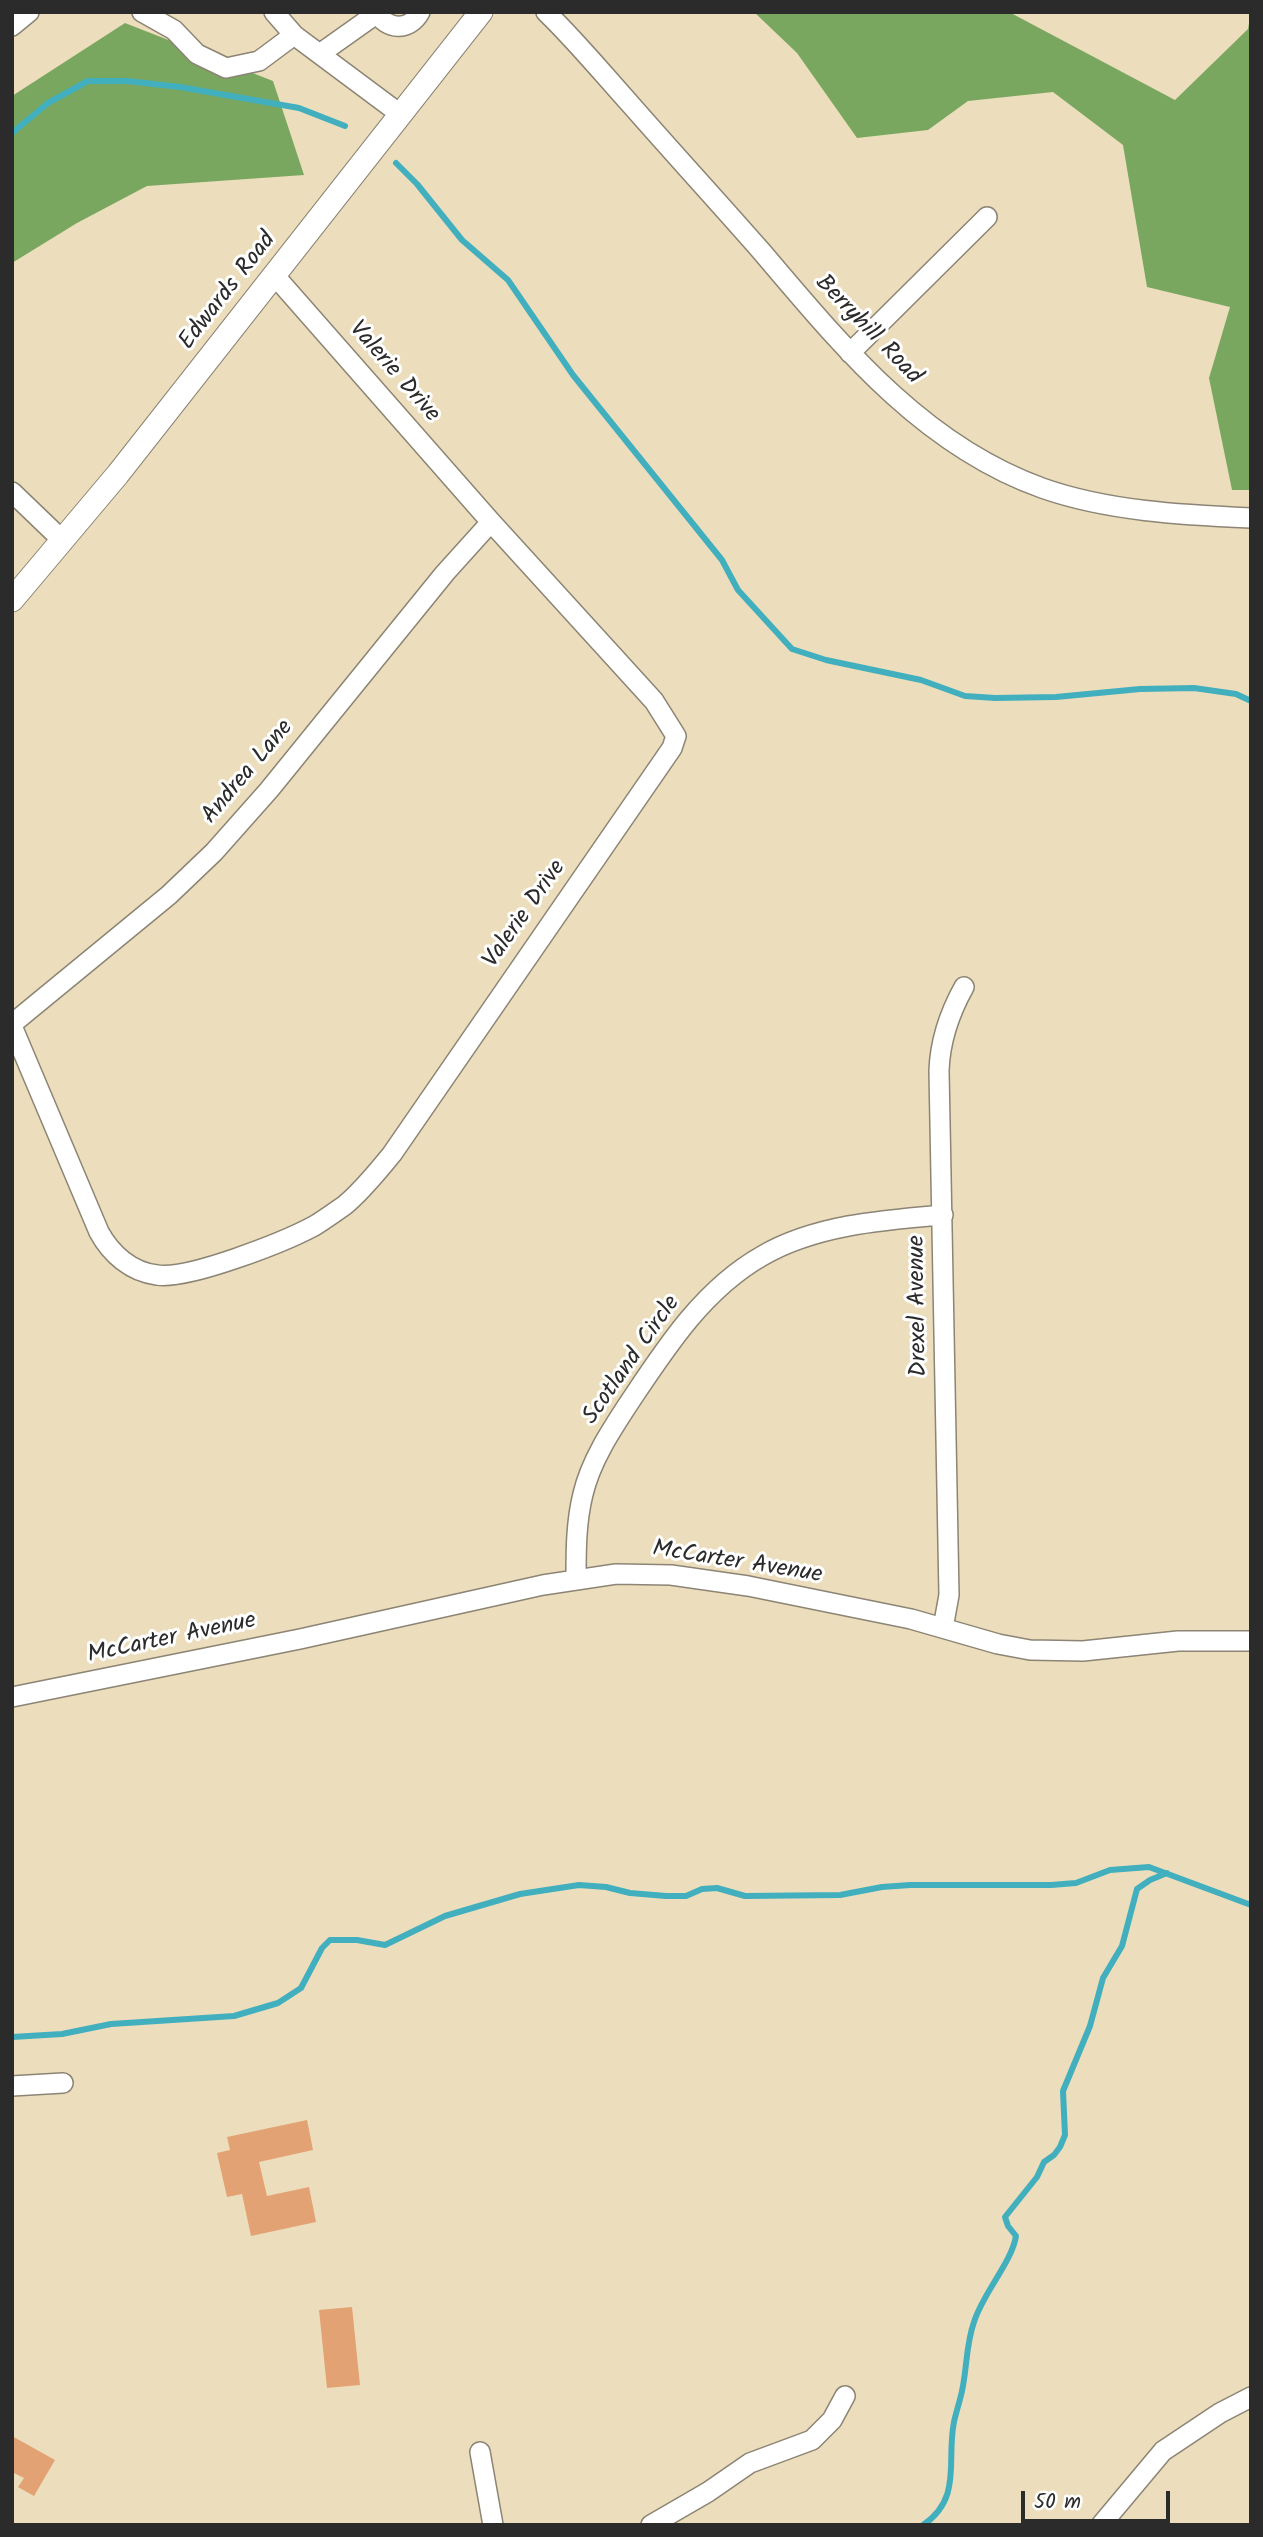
<!DOCTYPE html>
<html>
<head>
<meta charset="utf-8">
<style>
  body { margin:0 }
  #map { position:relative; width:1263px; height:2537px; overflow:hidden; background:#ecdebc; font-family:Kalam,sans-serif }
  canvas { display:block }
  .frame { position:absolute; inset:0; border:14px solid #2b2b2b; pointer-events:none }
  .scale { position:absolute; left:1021px; top:2491px; width:149px; height:32px; box-sizing:border-box; border:4px solid #2b2b2b; border-top:0; padding-left:9px; font-size:21px; line-height:24px; white-space:nowrap; color:#2b2b2b; -webkit-text-stroke:5px #fff; paint-order:stroke }
</style>
</head>
<body>
<div id="map">
<canvas width="1263" height="2537"></canvas>
<div class="frame"></div>
<div class="scale">50 m</div>
</div>
<script>
const context = document.querySelector('canvas').getContext('2d');
context.lineJoin = 'round';
function fill(path, color) { context.fillStyle = color; context.fill(path, 'evenodd'); }
function trace(path, color, width, dash) { context.strokeStyle = color; context.lineWidth = width; context.lineCap = dash ? 'butt' : 'round'; context.setLineDash(dash || []); context.stroke(path); }
function write(font, color, halo, rows, align = 'center') {
  context.font = font + ' Kalam,sans-serif'; context.lineWidth = 6; context.setLineDash([]); context.textBaseline = 'middle'; context.strokeStyle = halo; context.fillStyle = color; for (const [text, x, y, turn = 0] of rows) {
    context.save(); context.translate(x, y); context.rotate((+turn || 0) * Math.PI / 180); context.textAlign = isNaN(turn) ? turn : align; if (halo) context.strokeText(text, 0, 0); context.fillText(text, 0, 0); context.restore();
  }
}
const forest = new Path2D(`
  M754 12H1009L1175 100 1248 29 1251 12V490H1232L1209 378 1230 307 1147 287 1123 145 1053 92 968 101 928 130 857 138 797 53Z
  M125 23 273 81 304 175 147 186 77 223 12 263V96Z`);
const stream = new Path2D(`
  M12 133 48 103 88 81H127L180 87 299 108 345 126
  M396 163 417 184 462 240 508 280 573 375 722 560 738 590 792 649 826 660 921 680 965 696 995 698 1056 697 1140 689 1194 688 1236 694 1251 701
  M12 2037 62 2034 111 2024 234 2016 278 2003 301 1988 322 1948 330 1940H357L385 1945 445 1916 520 1894 579 1885 606 1887 630 1893 666 1896H686L702 1889 717 1888 745 1896 840 1895 882 1887 910 1885H1051L1076 1883 1110 1870 1149 1867 1251 1905
  M923 2525C963 2498 946 2460 954 2422 956 2412 960 2401 962 2391 967 2368 966 2344 974 2322 983 2293 1012 2262 1016 2236L1008 2226 1005 2217 1037 2177 1044 2162 1054 2155 1060 2147 1065 2135 1063 2091 1090 2026 1103 1978 1122 1946 1137 1889 1150 1880 1167 1873`);
const building = new Path2D(`
  M307 2120 313 2150 259 2162 267 2196 309 2187 316 2222 251 2236 242 2194 227 2197 217 2153 230 2150 227 2137Z
  M352 2307 360 2385 327 2388 319 2310Z
  M12 2436 55 2460 34 2496 18 2487 24 2478 12 2472Z`);
const minor = new Path2D(`
  M142 12 174 30 197 54 226 68 259 61 294 35
  M274 12 294 35 400 114
  M376 12C387 30 409 32 420 12
  M546 12C577 42 604 75 632 106 675 155 719 203 762 252 842 346 922 445 1042 488 1107 511 1182 515 1251 518
  M12 26 29 12
  M321 53 376 14
  M850 353 987 217
  M12 492 63 541
  M12 1024 169 895 214 852 269 790 445 573 491 522
  M12 1026 99 1232C111 1254 131 1272 157 1275 188 1280 284 1242 314 1226 324 1220 335 1212 345 1205 363 1190 377 1172 392 1154L672 748 676 736 654 701 491 522 275 276
  M576 1579C576 1551 576 1522 583 1494 591 1460 612 1429 631 1400 667 1346 704 1289 762 1256 815 1225 883 1220 943 1215
  M943 1628 949 1595 939 1071C940 1040 949 1014 964 987
  M12 1697 300 1639 543 1585 616 1574 671 1575 748 1586 911 1619 998 1644 1030 1650 1083 1651 1178 1641H1251
  M12 2086 63 2083
  M480 2452 493 2525
  M651 2525 708 2492 750 2463 812 2440 832 2420 845 2396
  M1101 2525 1163 2451 1220 2413 1251 2397`);
const tertiary = new Path2D(`
  M12 600 118 474 481 12`);
const streetNames = [
  ["Edwards Road",229,292,-52],
  ["Berryhill Road",867,331,46],
  ["Valerie Drive",393,373,49],
  ["Andrea Lane",249,773,-50],
  ["Valerie Drive",526,915,-55],
  ["Drexel Avenue",920,1306,-91],
  ["Scotland Circle",633,1361,-55],
  ["McCarter Avenue",737,1564,9],
  ["McCarter Avenue",172,1640,-12]
];
fill(forest, '#7aa760');
trace(stream, '#41afbe', 6);
fill(building, '#e3a273');
trace(minor, '#8c8474', 22);
trace(tertiary, '#8c8474', 25);
trace(minor, '#fff', 19);
trace(tertiary, '#fff', 23);
write('24px', '#2b2b2b', '#fff', streetNames);
</script>
</body>
</html>
